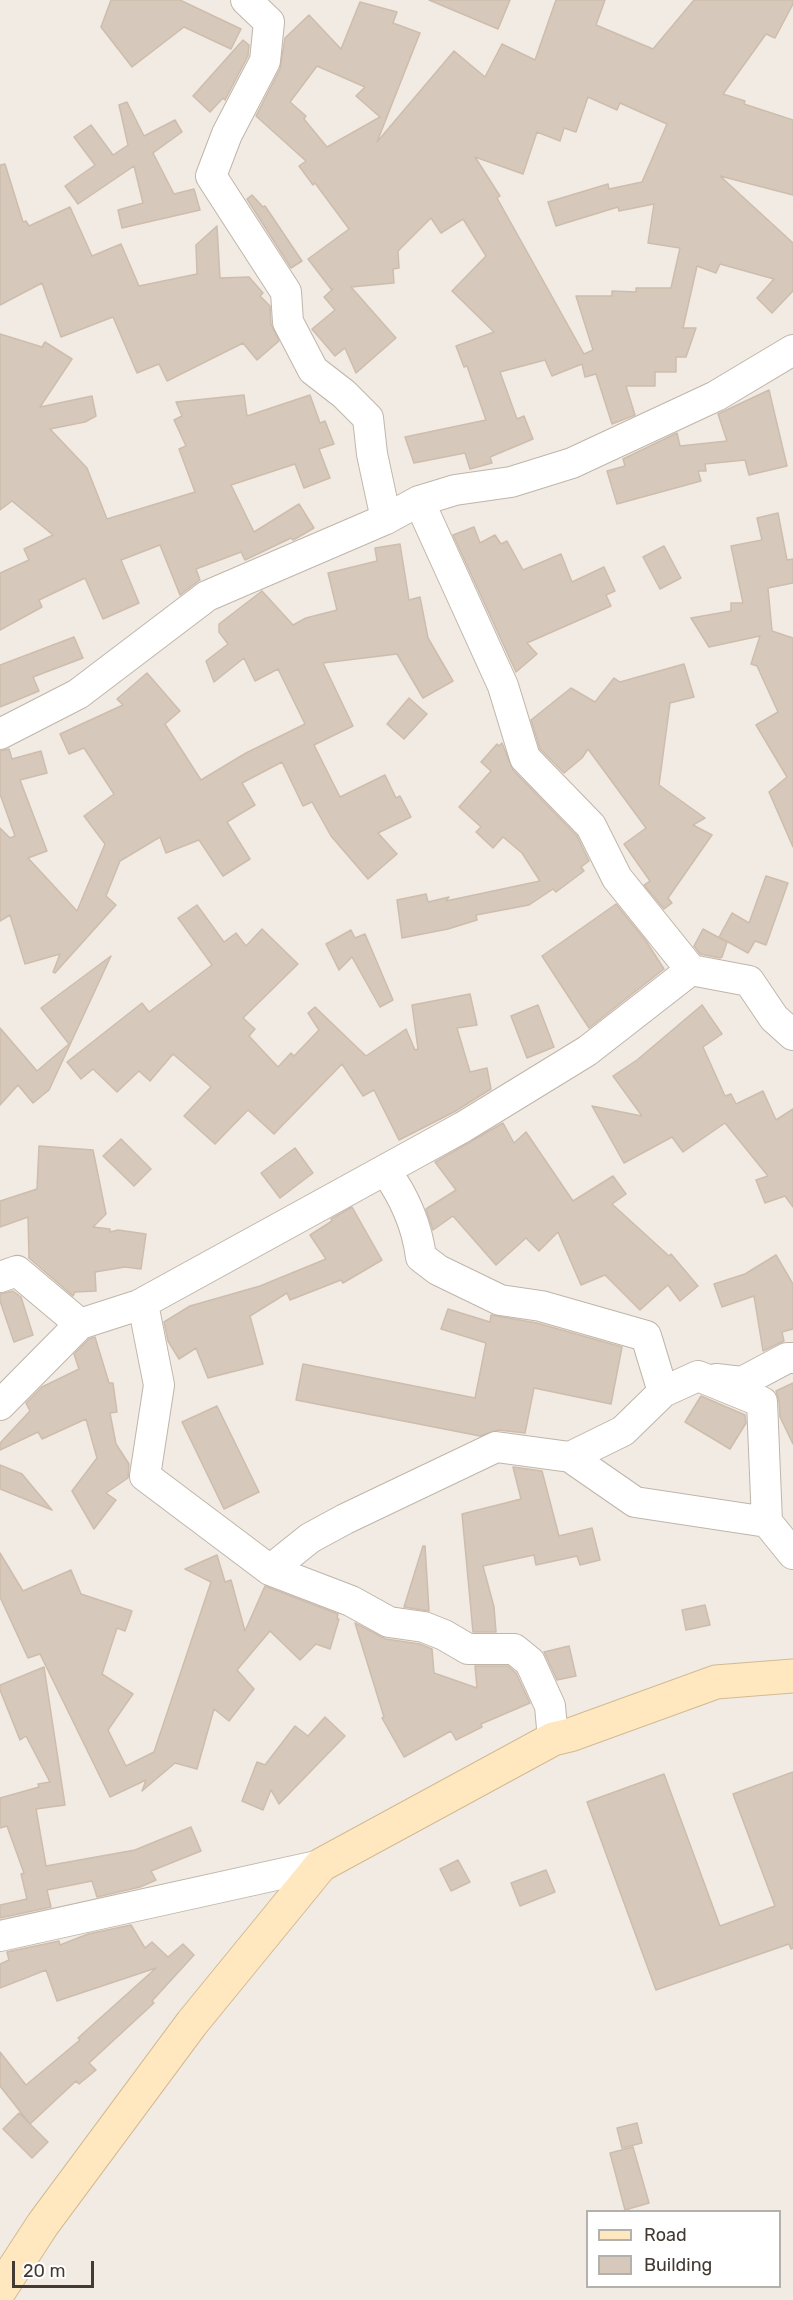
<!DOCTYPE html>
<html>
<head>
<meta charset="utf-8">
<style>
  body { margin:0 }
  #map { position:relative; width:793px; height:2300px; overflow:hidden; background:#f1ebe3; font-family:Rubik,sans-serif }
  canvas { display:block }
  .legend { position:absolute; left:586px; top:2210px; width:195px; height:78px; box-sizing:border-box; background:#fff; border:2px solid #b4b1ad; margin:0; padding:8px 10px; list-style:none; font-size:18px; color:#433b33 }
  .legend li { display:flex; align-items:center; gap:12px; height:30px }
  .legend b { width:30px; border:2px solid #b4b1ad }
  .scale { position:absolute; left:12px; top:2261px; width:82px; height:27px; box-sizing:border-box; border:3px solid #433b33; border-top:0; padding-left:8px; font-size:18px; line-height:21px; white-space:nowrap; color:#433b33; -webkit-text-stroke:4px #fff; paint-order:stroke }
</style>
</head>
<body>
<div id="map">
<canvas width="793" height="2300"></canvas>
<ul class="legend">
<li><b style="height:8px;background:#ffe8c0"></b>Road</li>
<li><b style="height:16px;background:#d6c8bb"></b>Building</li>
</ul>
<div class="scale">20 m</div>
</div>
<script>
const context = document.querySelector('canvas').getContext('2d');
context.lineJoin = 'round';
function fill(path, color) { context.fillStyle = color; context.fill(path, 'evenodd'); }
function trace(path, color, width, dash) { context.strokeStyle = color; context.lineWidth = width; context.lineCap = dash ? 'butt' : 'round'; context.setLineDash(dash || []); context.stroke(path); }
const building = new Path2D(`
  M111 0H180L241 29 231 49 184 27 132 67 101 27Z
  M429 0H510L498 29Z
  M556 0H605L596 25 653 49 694 0H793V4L775 38 766 34 723 94 745 101 744 104 793 120V195L720 176 793 243V291L772 313 757 298 774 279 720 264 716 273 697 266 683 328H696L686 357H676V372H655V386H626L635 415 612 424 596 374 585 377 582 364 552 376 545 360 500 372 517 419 524 416 533 439 490 457 492 463 470 469 465 453 414 463 405 437 486 420 467 366 464 367 456 346 494 332 452 291 486 256 463 219 441 233 431 218 398 251 399 268 393 269 394 283 351 287 396 338 356 373 345 348 335 356 312 329 335 310 324 297 333 289H331L308 259 349 229 315 183 313 185 299 166 306 161 256 116 280 69 285 38 309 15 341 49 360 2 397 12 393 23 420 33 377 142 454 51 485 77 502 44 535 60ZM317 66 365 87 356 96 380 117 327 147 304 119 306 116 290 102ZM588 97 617 110 620 103 667 124 642 182 609 189 608 184 548 202 556 226 618 207 619 211 654 204 648 243 680 248 671 288H636V292L612 291V296H576L593 350 584 354 497 198 500 196 475 157 523 174 537 132 560 141 564 128 576 132Z
  M243 40 249 45 248 56 225 100 223 98 210 112 193 96Z
  M127 102 144 136 175 120 182 132 153 153 174 194 194 189 200 210 122 228 118 210 143 203 134 166 78 204 65 186 95 165 74 137 91 125 113 155 128 145 119 105Z
  M5 164 23 222 26 221 29 226 70 207 92 256 121 244 139 286 197 274 196 245 217 226 220 278 249 277 263 293 260 296 270 306 271 324 279 341 257 360 243 343 167 381 159 364 137 373 113 317 61 337 42 283 0 305V165Z
  M252 195 263 207 265 206 302 261 291 268 247 199Z
  M0 334 42 347 45 342 72 359 40 407 92 396 96 416 85 422 50 429 87 468 107 519 195 492 179 449 186 446 174 420 182 416 176 402 244 395 247 416 310 395 320 423 325 421 334 444 319 449 330 478 304 488 295 464 231 485 254 532 299 504 314 528 295 539 293 540 291 538 245 560 241 552 196 569 200 580 180 595 160 545 121 560 139 603 103 619 85 578 39 600 42 607 0 630V573L29 560 24 549 53 535 12 501 0 510Z
  M769 390 787 466 749 475 745 460 705 464 706 471H698L701 481 617 504 607 471 625 466 623 459 677 433 680 446 727 441 718 414Z
  M778 513 787 560 793 559V583L768 588 772 631 793 638V847L769 792 787 777 756 725 778 712 757 666 751 664 760 636 709 647 691 618 731 611V603H743L731 546 762 540 757 518Z
  M474 527 480 543 495 535 501 544 507 541 523 570 561 554 572 582 604 567 615 591 606 595 611 606 527 643 537 654 516 672 453 535Z
  M400 544 409 600 420 597 428 638 453 681 423 698 397 654 323 663 353 726 314 745 340 797 385 775 396 798 400 796 411 817 378 833 397 854 368 879 331 836 312 802 303 806 282 762 242 783 255 805 227 822 250 859 223 876 199 840 166 853 160 837 120 861 106 896 116 905 55 973 53 972 60 954 25 964 10 915 0 921V828L10 838 15 836 0 794V751L9 749 12 759 41 751 47 773 20 780 47 851 28 858 77 911 105 844 84 816 114 794 84 748 69 754 60 734 123 705 117 699 147 673 180 711 165 724 201 780 246 753 305 724 278 669 255 681 244 658 214 682 206 661 228 644 219 632V624L262 591 293 625 306 618 337 610 328 573 377 561 375 548Z
  M664 546 681 578 660 589 643 557Z
  M74 637 83 658 33 677 39 691 0 707V665Z
  M684 664 694 697 670 703 659 785 705 818 693 825 712 835 668 898 672 903 664 909 644 885 650 881 624 844 646 828 588 749 582 758 564 773 540 749 531 720 571 688 595 702 614 678 620 682Z
  M409 698 427 714 404 739 387 724Z
  M502 743 513 770 577 836 589 861 581 867 584 871 556 892 553 889 529 905 476 915 477 920 448 929 402 938 397 900 426 894 428 902 449 897 446 901 540 881 522 853 503 837 493 848 476 832 481 827 459 807 491 771 481 762 497 744 499 746Z
  M766 876 788 883 766 945 755 941 748 953 719 937 732 913 749 923Z
  M616 904 646 941 664 969 589 1028 542 956Z
  M197 905 224 942 236 933 246 946 262 929 298 964 243 1018 255 1029 249 1036 278 1067 291 1053 294 1056 319 1030 308 1013 315 1007 366 1056 406 1029 415 1050 418 1049 412 1005 470 994 477 1025 457 1028 470 1072 487 1068 491 1089 454 1112 399 1140 374 1090 363 1096 342 1064 274 1134 248 1110 215 1144 184 1116 211 1087 173 1054 150 1081 139 1071 117 1092 93 1069 81 1079 67 1062 142 1003 149 1012 212 965 178 918Z
  M703 929 727 942 722 957 720 958 700 954 694 946Z
  M351 930 355 938 365 934 393 1000 380 1007 352 957 339 970 326 944Z
  M111 956 49 1090 33 1103 18 1085 0 1105V1028L37 1071 69 1044 41 1008Z
  M538 1005 554 1047 527 1058 511 1016Z
  M702 1005 722 1034 703 1047 725 1096 731 1094 736 1104 763 1091 776 1120 793 1109V1207L785 1196 765 1203 756 1180 768 1176 725 1123 683 1152 672 1137 624 1163 592 1106 642 1116 613 1076 637 1060Z
  M503 1123 514 1143 526 1132 573 1201 613 1176 626 1194 612 1204 669 1256 671 1254 698 1286 680 1301 668 1285 640 1310 605 1275 581 1285 558 1232 539 1251 526 1238 496 1265 453 1216 433 1230 426 1209 456 1190 435 1162Z
  M121 1139 151 1169 134 1186 103 1156Z
  M39 1146 93 1150 106 1214 93 1227 110 1229V1232L118 1230 146 1234 141 1269 125 1267 95 1272 96 1291 75 1292 73 1296 29 1258 28 1217 0 1227V1201L37 1189Z
  M295 1148 313 1173 280 1198 261 1173Z
  M352 1207 382 1260 343 1283 341 1280 290 1300 287 1293 250 1316 263 1364 208 1378 196 1348 179 1359 168 1341 164 1322 190 1306 260 1286 326 1259 310 1235 332 1221 331 1219Z
  M776 1255 793 1284V1329L782 1332 784 1341 763 1351 754 1296 722 1307 714 1284 745 1274Z
  M13 1291 21 1297 33 1335 14 1342 0 1301V1294Z
  M448 1309 490 1322 491 1315 537 1323 622 1347 611 1404 534 1388 525 1433 498 1430 480 1436 296 1400 303 1364 475 1398 486 1343 441 1329Z
  M95 1337 109 1383H113L117 1412 110 1413 116 1444 129 1464 128 1478 106 1493 116 1500 94 1529 72 1491 97 1458 86 1419 42 1439 38 1432 0 1450V1443L30 1411 26 1403 42 1387 79 1369 74 1354 89 1339Z
  M793 1383V1444L780 1417 779 1401 776 1391Z
  M701 1396 745 1415 746 1423 730 1449 685 1422Z
  M217 1406 259 1492 224 1509 182 1422Z
  M0 1465 22 1474 52 1510 0 1489Z
  M513 1467 542 1471 559 1536 592 1528 600 1560 580 1565 577 1556 536 1565 534 1555 483 1566 494 1607 496 1632H473L462 1514 521 1499Z
  M423 1546H425L429 1611 404 1607Z
  M0 1553 23 1591 71 1570 81 1594 132 1611 125 1631 117 1628 102 1674 133 1694 108 1730 126 1766 154 1752 211 1582 185 1569 217 1555 225 1582 231 1580 245 1631 265 1586 338 1614 337 1619H339L330 1649 316 1644 300 1660 270 1631 237 1670 254 1689 229 1721 214 1709 197 1769 175 1763 142 1791 146 1780 110 1797 40 1654 28 1658 0 1597Z
  M705 1605 710 1625 686 1630 682 1610Z
  M355 1623 386 1639 420 1644 432 1649 434 1673 477 1688 475 1666H508L516 1673 530 1703 481 1724 482 1727 456 1740 451 1731 404 1757 382 1718 384 1717Z
  M569 1646 576 1676 557 1680 544 1652Z
  M44 1667 65 1805 36 1809 46 1866 135 1850 191 1827 201 1851 151 1871 156 1880 140 1887 97 1897 92 1881 47 1890 51 1907 0 1918V1905L27 1899 21 1874 24 1873 7 1826 0 1828V1798L39 1787 38 1784 50 1782 26 1736 20 1740 0 1690V1685Z
  M325 1717 345 1736 279 1804 271 1790 263 1810 242 1801 257 1762 265 1765 295 1726 308 1736Z
  M793 1772V1948L791 1949 789 1944 656 1990 587 1802 664 1774 720 1926 775 1906 733 1794Z
  M458 1860 470 1882 451 1891 440 1869Z
  M546 1870 555 1892 520 1906 511 1883Z
  M131 1925 145 1948 152 1942 168 1957 183 1944 194 1955 152 2001 154 2003 89 2063 96 2070 79 2084 76 2081 30 2124 48 2142 32 2158 3 2129 19 2113 30 2124 0 2086V2052L26 2085 80 2040 78 2038 156 1968 57 2001 46 1970 0 1988V1964L9 1960 7 1952 59 1941 60 1945 88 1934Z
  M637 2123 642 2143 622 2148 617 2128Z
  M633 2147 649 2203 625 2210 610 2153Z`);
const minor = new Path2D(`
  M246 0 269 22 265 61 227 134 211 176 286 292 288 322 313 370 344 394 368 418 372 454 386 519
  M419 501 503 686 525 758 591 826 617 878 691 970
  M0 734 78 694 207 596 386 519 419 501 455 490 511 482 572 463 716 396 793 350
  M385 1170C404 1196 417 1226 421 1257L438 1270 500 1300 541 1306 646 1336 663 1392 698 1376 762 1402 767 1522 793 1554
  M0 1277 17 1271 80 1324
  M139 1305 145 1314 159 1385 145 1476 270 1570 351 1601 389 1622 424 1627 444 1635 468 1649H514L530 1662 550 1706 553 1739
  M716 1379 742 1382 787 1358H793
  M0 1405 80 1324 139 1305 463 1127 587 1051 691 970 749 981 774 1018 793 1035
  M570 1457 623 1431 663 1392
  M270 1570 310 1538 345 1519 496 1447 570 1457 635 1502 767 1522
  M0 1936 321 1865`);
const secondary = new Path2D(`
  M0 2290 43 2224 192 2023 321 1865 553 1739 570 1735 716 1682 793 1676`);
fill(building, '#d6c8bb');
trace(building, '#cebdac', 1.5);
trace(minor, '#c0b5a9', 32);
trace(secondary, '#d2ba92', 35);
trace(minor, '#fff', 30);
trace(secondary, '#ffe8c0', 33);
</script>
</body>
</html>
